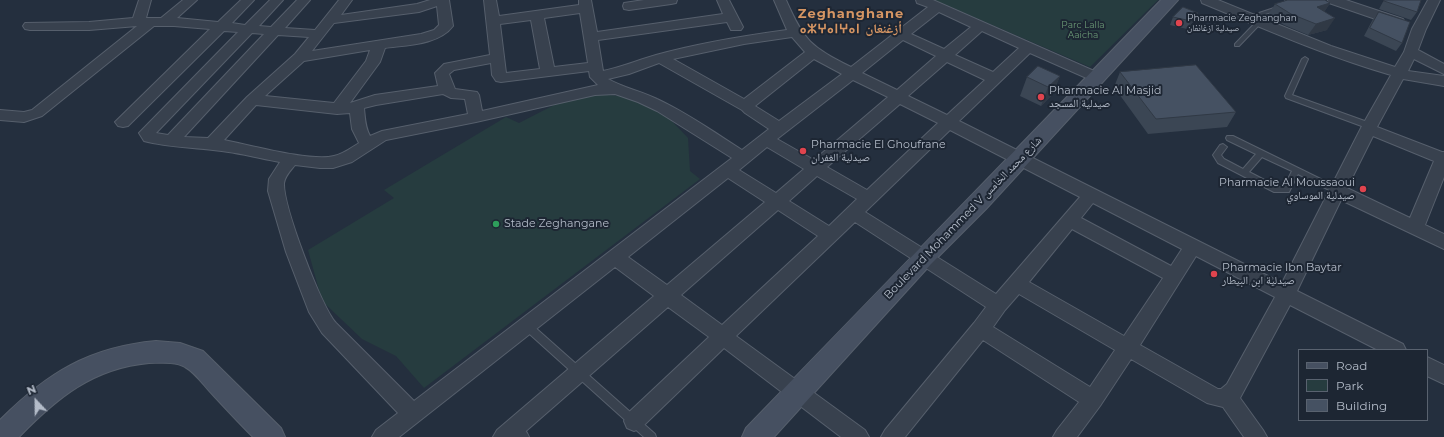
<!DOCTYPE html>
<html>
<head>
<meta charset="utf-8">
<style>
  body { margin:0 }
  #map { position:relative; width:1444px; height:437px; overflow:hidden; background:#242f3e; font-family:Montserrat,sans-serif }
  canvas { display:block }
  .legend { position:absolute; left:1298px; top:349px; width:130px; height:72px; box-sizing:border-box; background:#1d2633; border:1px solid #59626f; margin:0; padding:5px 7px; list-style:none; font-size:12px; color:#b4bcc9 }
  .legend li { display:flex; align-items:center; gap:8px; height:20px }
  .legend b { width:20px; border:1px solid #59626f }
  .north { position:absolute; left:16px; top:381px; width:40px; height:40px; -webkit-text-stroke:3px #1d2633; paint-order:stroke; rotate:338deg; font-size:11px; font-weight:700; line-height:16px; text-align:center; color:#b4bcc9 }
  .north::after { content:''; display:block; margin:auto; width:14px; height:18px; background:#b4bcc9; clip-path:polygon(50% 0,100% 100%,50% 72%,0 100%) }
</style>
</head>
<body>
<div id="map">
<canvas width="1444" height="437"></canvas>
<ul class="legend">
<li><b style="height:5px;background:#465061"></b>Road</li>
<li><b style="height:11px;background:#263c3f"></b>Park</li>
<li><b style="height:11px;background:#455162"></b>Building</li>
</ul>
<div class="north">N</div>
</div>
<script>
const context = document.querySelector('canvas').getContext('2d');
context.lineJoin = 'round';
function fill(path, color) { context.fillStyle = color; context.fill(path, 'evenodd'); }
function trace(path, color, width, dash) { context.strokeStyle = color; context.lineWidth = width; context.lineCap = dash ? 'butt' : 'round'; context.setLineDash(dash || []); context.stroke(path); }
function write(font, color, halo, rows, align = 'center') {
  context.font = font + ' Montserrat,"Noto Naskh Arabic","Noto Sans Tifinagh",sans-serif'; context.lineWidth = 4; context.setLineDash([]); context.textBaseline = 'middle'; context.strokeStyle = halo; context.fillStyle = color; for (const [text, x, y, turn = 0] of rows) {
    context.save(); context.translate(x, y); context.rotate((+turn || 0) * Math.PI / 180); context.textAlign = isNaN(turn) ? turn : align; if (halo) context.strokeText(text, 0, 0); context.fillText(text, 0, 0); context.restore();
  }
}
const green = new Path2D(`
  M934 0H1158L1090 67Z
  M598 94 629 97 669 118 688 138 690 171 700 179 424 388 396 356 362 339 322 301 308 250 394 198 384 190 506 117 519 123 560 102Z`);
const service = new Path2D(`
  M1285 0H1291L1293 2 1290 6 1250 19 1247 17 1286 4 1287 2Z
  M1260 19 1262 20V22L1239 46H1235V44L1258 20Z
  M1305 57 1308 59 1292 95 1373 124 1374 126 1373 128H1367L1286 98 1285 96 1302 59Z
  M1227 136H1233L1341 189 1342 191 1338 194 1335 193 1298 174 1289 192H1274L1218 163 1213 155 1220 145 1223 144 1227 147 1221 155 1224 159 1243 169 1256 154 1227 140 1226 138ZM1262 157 1292 171 1284 187H1278L1249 172Z
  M527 322 530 323 655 434 656 437H644L524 329 523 326 524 323Z
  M515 423C521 426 527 431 529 437H517L510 428 511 425Z`);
const minor = new Path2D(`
  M139 0H151L146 18H161L183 0H197L177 18 218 22 241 0H254L232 23 245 25 270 0H283L259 26 271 27 297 0H310L285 28 315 30 339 0H352L341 15 417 4 430 0H449L453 26C439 45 406 45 385 48L380 62 350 103 375 95 438 86 435 73 444 64 490 55 484 0H496L499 16 579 5V0H591L597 32 723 14 717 0H729L743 27 741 30H731L727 22 598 40 603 71C622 67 638 60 656 55 699 43 743 36 787 30L774 0H786C804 41 811 47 851 67L928 7 917 3 916 0H933L1101 74 1103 77 1101 80 1096 81 1091 80 1030 53 959 121 1282 283 1362 126 1391 75C1326 56 1265 29 1202 3L1201 0H1218L1331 46 1395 67 1404 52 1412 29 1428 0H1440L1426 29 1418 50 1444 64V74L1414 59 1408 71 1444 76V86L1403 79 1377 127 1442 152H1444V177L1425 225 1444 234V249L1341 200 1297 291 1403 344 1406 350H1378L1290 305 1240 398 1263 430 1267 437H1244L1223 407 1207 403 1131 359 1100 406 1077 437H1053L1057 430 1079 402 983 340 905 437H881L885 430 974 323 986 307 855 222 736 336 865 430 869 437H841L724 348 641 428 634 431 627 428 624 421 627 414 709 337 668 307 519 437H493L497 430 654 296 615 267 399 437H372L376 430 398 413 322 333 309 312 286 252 268 191 269 179 280 162C258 158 236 152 213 150 190 147 167 147 144 141L139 133 238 32 224 31 128 126 123 127 118 126 115 122 210 29 174 26H154L42 116 24 122 0 120V110L24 112 32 110 137 26 89 30H30L25 29 23 26 25 23 89 22 133 18ZM437 6 439 25 434 30 421 34 312 51 334 23 419 12ZM939 12 971 27 944 49 911 34ZM580 13 588 63 554 67 544 18ZM531 20 540 69 506 73 500 24ZM982 31 1019 48 993 72 955 55ZM252 33 264 34 168 135 156 133ZM278 35 309 37 295 54 247 97 208 138 184 137ZM792 37 805 52 744 99 673 59 744 44ZM903 40 936 56 897 90 862 73ZM370 50 366 61 334 103 265 96 304 61ZM814 59 842 74 779 121 755 106ZM947 62 985 80 947 115 908 96ZM491 63 492 75 496 81 501 82 589 71 590 77 598 85 482 111 479 95 477 92 455 89 449 74 454 70ZM659 63 742 110 745 113 769 129 742 150C714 132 687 113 657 99 641 91 624 88 608 79L629 74ZM853 80 888 97 814 160 777 139ZM443 94 451 98 465 99 468 114 382 131 370 136C365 127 365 118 364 108L376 105ZM615 94 638 102 657 111 732 158 414 401 336 323C321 306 283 206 284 183 285 176 291 170 295 165L320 168H333L352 162 386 140 476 122 595 95ZM900 104 938 123 867 190 827 167ZM256 105 337 114 350 113 352 129 359 143C351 148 343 154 334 156 311 162 250 145 224 140ZM950 130 1080 197 996 294 865 212ZM1373 136 1434 161 1410 218 1347 188ZM767 147 804 169 776 193 739 170ZM817 176 857 199 829 226 789 201ZM728 178 765 202 667 285 628 257ZM1093 203 1182 249 1171 266 1081 218ZM778 210 818 236 722 325 681 295ZM1072 229 1163 278 1124 336 1029 282ZM1196 256 1275 297 1227 384 1221 389H1218L1140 345ZM1019 294 1115 350 1090 387 993 327 1005 310Z
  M644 0H677L676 3 671 4 629 10 624 9 623 6 624 3Z
  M1328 0H1346L1403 19 1405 22 1403 25H1393L1329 3Z
  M1427 357 1444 365V384L1427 376Z`);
const secondary = new Path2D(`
  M1161 0H1178L986 209 931 264 774 437H742L746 428C884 284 1023 143 1161 0Z
  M156 341 180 343 203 351 281 428 285 437H253C239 423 226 409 213 395 204 386 196 373 185 367 175 361 159 363 149 363 93 368 57 398 19 437H0V420C47 373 89 347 156 341Z`);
const wall = new Path2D(`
  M1384 0H1421L1417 12 1411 20 1379 9Z
  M1330 3 1324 12 1327 30 1308 35 1284 25 1268 15 1275 4Z
  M1379 12 1402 43 1396 51 1364 36 1373 19Z
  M1198 13 1194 21 1187 29 1170 25 1173 17Z
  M1120 72 1236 112 1227 127 1148 134 1114 87Z
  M1060 76 1052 95 1041 106 1020 96 1027 77Z`);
const shadedWall = new Path2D(`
  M1330 3 1323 14 1317 7Z
  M1198 13 1194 21 1187 29 1191 21Z
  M1335 18 1327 30 1308 35 1316 24Z
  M1060 76 1052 95 1041 106 1048 87Z`);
const building = new Path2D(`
  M1288 0H1325L1330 3 1317 7 1335 18 1316 24 1291 14 1275 4Z
  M1385 0H1421L1417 12 1384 1Z
  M1183 7 1198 13 1191 21 1173 17Z
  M1379 12 1410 22 1402 43 1370 28Z
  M1196 65 1236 112 1156 119 1120 72Z
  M1038 66 1060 76 1048 87 1027 77Z`);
const markers = [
  [1179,23,4,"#e0444e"],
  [1041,97,4,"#e0444e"],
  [803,151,4,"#e0444e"],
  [1363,189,4,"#e0444e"],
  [496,224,4,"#2e9e5b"],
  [1214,274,4,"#e0444e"]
];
const farPoinames = [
  ["Pharmacie Zeghanghan",1187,18],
  ["صيدلية ازغانغان",1187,28]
];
const farParknames = [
  ["Parc Lalla",1083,25],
  ["Aaicha",1083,35]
];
const poiNames = [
  ["Pharmacie Al Masjid",1049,91],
  ["صيدلية المسجد",1049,104],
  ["Pharmacie El Ghoufrane",811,145],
  ["صيدلية الغفران",811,158],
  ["Pharmacie Al Moussaoui",1355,183,"right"],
  ["صيدلية الموساوي",1355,196,"right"],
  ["Stade Zeghangane",504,224],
  ["Pharmacie Ibn Baytar",1222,268],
  ["صيدلية ابن البيطار",1222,281]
];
const streetNames = [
  ["Boulevard Mohammed V شارع محمد الخامس",963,218,-46]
];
const farDistrictnames = [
  ["Zeghanghane",851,14],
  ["ⴰⵣⵖⴰⵏⵖⴰⵏ أزغنغان",851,29]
];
fill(green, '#263c3f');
trace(service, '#565f6c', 2);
trace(minor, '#565f6c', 2);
trace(secondary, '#565f6c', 2);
fill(service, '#38414e');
fill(minor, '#38414e');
fill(secondary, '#465061');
fill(wall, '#3b4654');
fill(shadedWall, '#303945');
fill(building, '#455162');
trace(building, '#303945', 1);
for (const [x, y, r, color] of markers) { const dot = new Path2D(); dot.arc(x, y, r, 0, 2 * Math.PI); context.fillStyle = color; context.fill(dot); trace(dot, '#1d2633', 1.5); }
write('9px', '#b4bcc9', '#1d2633', farPoinames, 'left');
write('9px', '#6b9a76', '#1d2633', farParknames);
write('11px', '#b4bcc9', '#1d2633', poiNames, 'left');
write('11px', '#b4bcc9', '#1d2633', streetNames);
context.letterSpacing = '1px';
write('bold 13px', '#d59563', '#1d2633', farDistrictnames);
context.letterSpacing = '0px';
</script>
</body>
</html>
